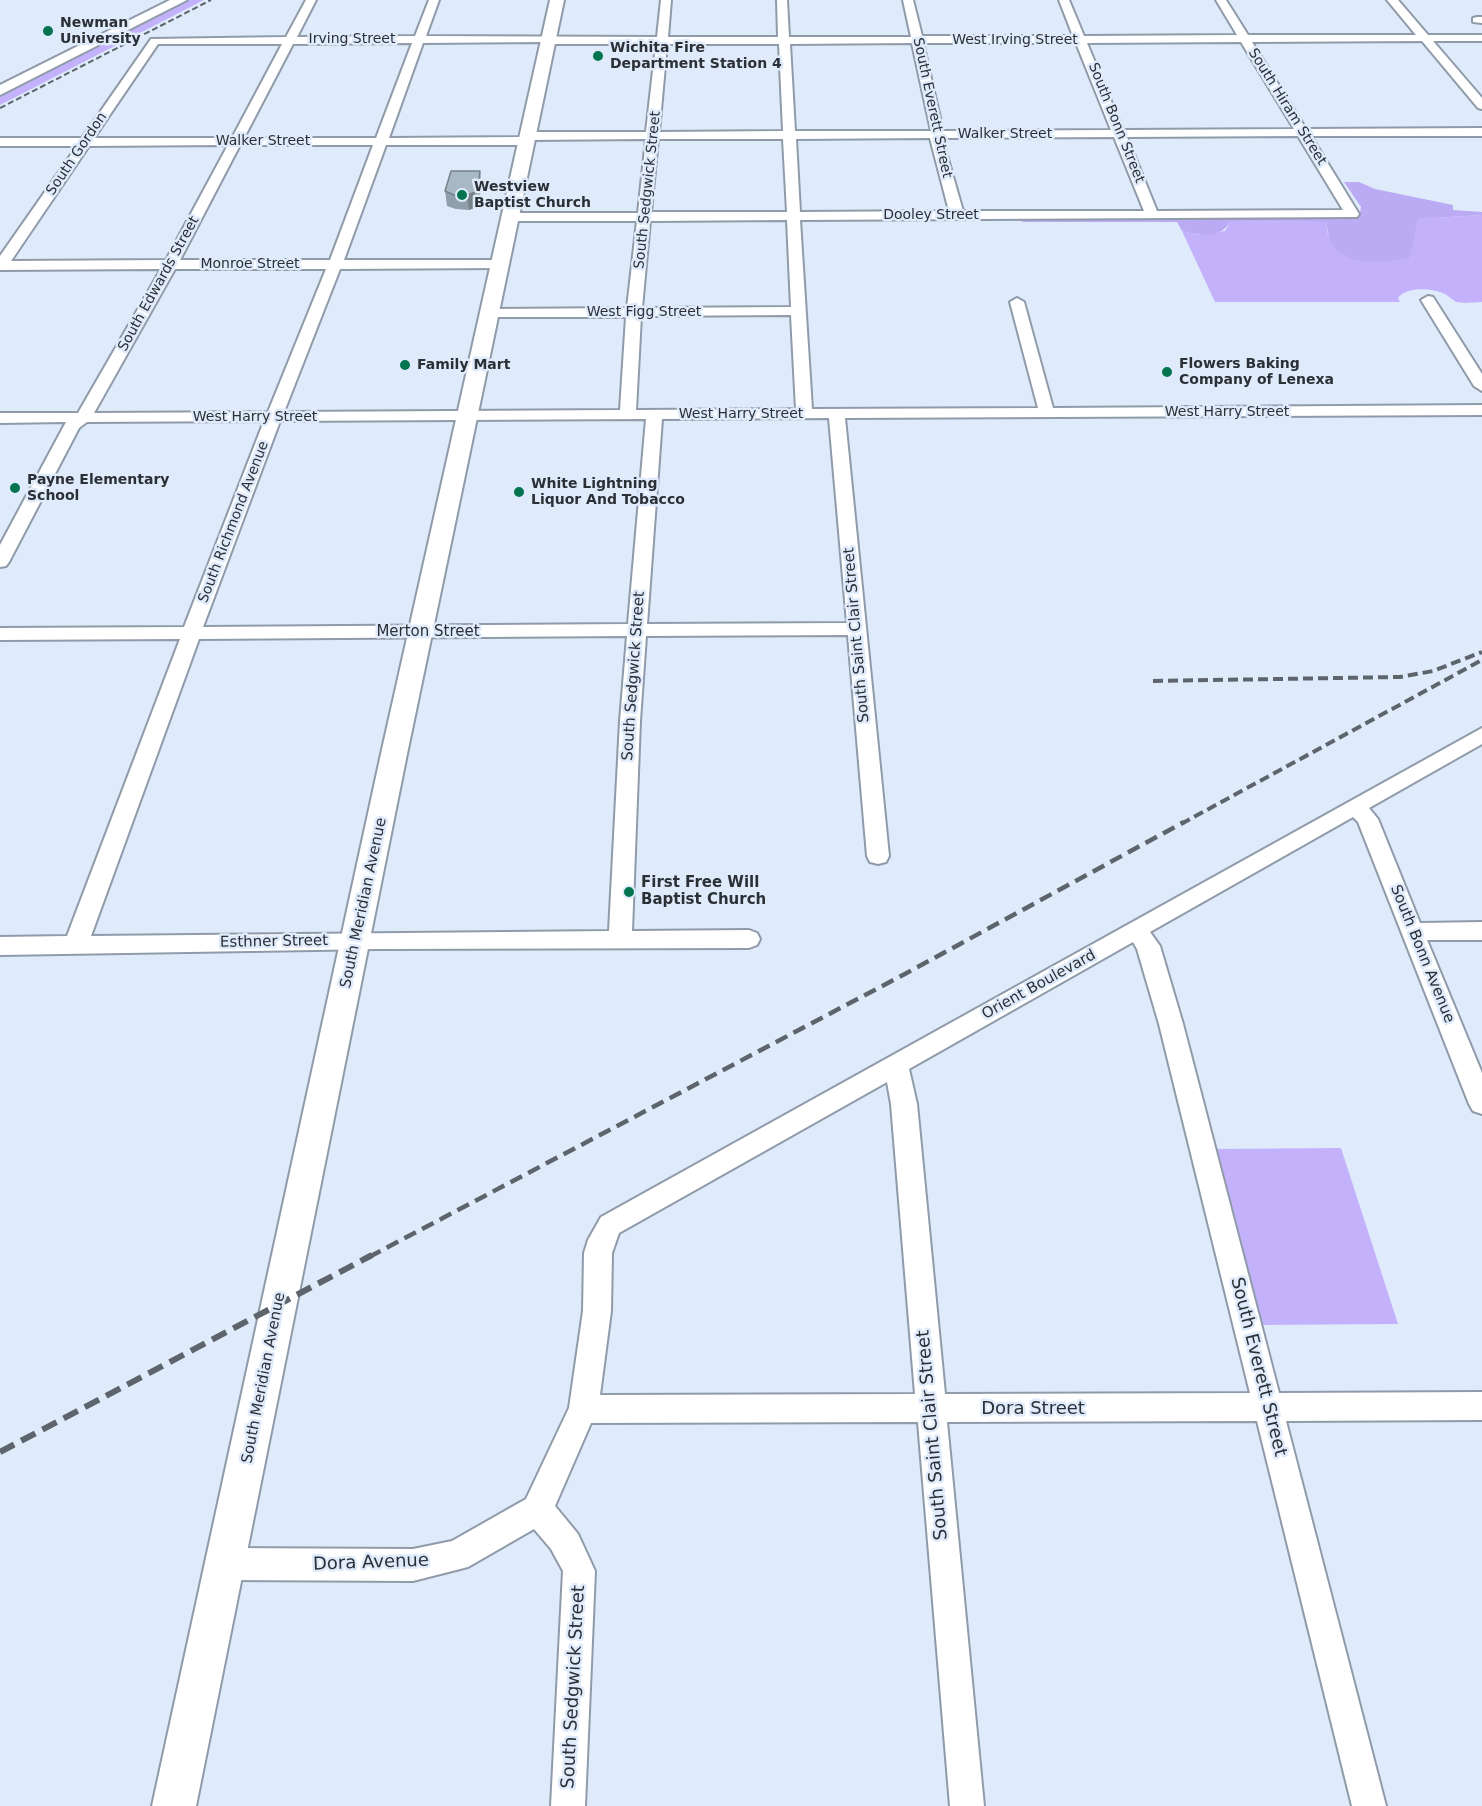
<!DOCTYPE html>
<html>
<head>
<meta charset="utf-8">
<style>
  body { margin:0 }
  canvas { display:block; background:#dfebfb }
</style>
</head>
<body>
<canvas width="1482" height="1806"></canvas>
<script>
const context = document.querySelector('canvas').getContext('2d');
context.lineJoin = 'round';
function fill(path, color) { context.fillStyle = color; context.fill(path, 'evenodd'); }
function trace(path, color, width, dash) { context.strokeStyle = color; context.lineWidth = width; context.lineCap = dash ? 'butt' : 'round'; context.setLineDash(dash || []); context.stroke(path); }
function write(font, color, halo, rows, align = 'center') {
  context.font = font + ' "DejaVu Sans",sans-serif'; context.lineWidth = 5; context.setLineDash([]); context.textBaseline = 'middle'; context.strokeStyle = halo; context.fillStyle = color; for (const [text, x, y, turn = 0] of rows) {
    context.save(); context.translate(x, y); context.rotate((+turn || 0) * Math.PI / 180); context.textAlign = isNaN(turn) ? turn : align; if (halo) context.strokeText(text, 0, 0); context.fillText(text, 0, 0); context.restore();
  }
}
const green = new Path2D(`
  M188 0H204L0 105V95Z
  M1482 215V302C1475 302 1464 304 1457 302 1453 301 1449 296 1445 294 1432 288 1407 286 1398 298L1400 302H1215L1182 231 1198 235 1225 231 1231 221 1326 222 1328 235 1410 258 1417 219Z
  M1341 1148 1398 1324 1258 1325 1213 1149Z`);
const forest = new Path2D(`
  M1344 182H1359L1375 189 1453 205V210L1482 212V215L1418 219 1410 258C1387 262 1348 268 1333 245 1328 238 1328 230 1326 222L1231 221C1219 240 1201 236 1182 231L1177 222H1024L1010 218 1353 217 1360 213 1361 207Z`);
const minor = new Path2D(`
  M306 0H316L297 37 415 36 429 0H439L426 36 657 37 661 0H671L668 37H778L777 0H787L789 37H911L903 0H913L922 36H1073L1059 0H1069L1084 36 1237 35 1216 0H1226L1248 35H1416L1387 0H1398L1428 35H1482V41H1433L1482 98V109L1478 108 1422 41 1252 42 1306 129 1482 128V136H1311L1359 214 1357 217 800 220 812 409 1038 408 1010 302 1017 298 1024 302 1053 408 1482 405V415L845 418 889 856 886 862 878 864 870 862 867 856 848 635 646 636 640 721 632 931 749 930 757 933 760 939 757 945 749 948 378 949 0 955V937L67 936 180 639 0 640V628L184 627 264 421 87 422 79 428 9 562 6 566 0 567V545L66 422 0 423V413H78L161 269 0 270V256L77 146H0V138H82L151 39 286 37ZM543 42 548 44H656L646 132H527L523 133 522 137 389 138 423 43ZM1241 42 1294 129 1123 130 1087 43ZM412 43 376 138H244L293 44ZM912 43 931 131H795L790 44ZM923 43H1076L1111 130 943 131ZM158 44H282L232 138H94ZM667 44H779L783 131 659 132ZM1298 136 1343 210 1157 211 1127 137ZM1114 137 1144 211H963L942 138ZM930 138 949 211 800 212 796 139ZM646 139 638 213H510L503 217 510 221H637L627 308 490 309 483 313 490 317H626L620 410 284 412 340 269 500 268 507 264 500 260H344L386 145H526L530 144 531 140ZM658 139H783L787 212H651ZM228 145 166 260 11 261 89 146ZM240 145H373L330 260H180ZM787 220 791 307 642 308 650 221ZM175 269H326L268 412 94 413ZM791 315 796 409 636 410 641 316ZM829 418 847 623 647 624 662 419ZM646 419 628 624 203 627 280 421ZM627 636 620 721 609 931 91 936 199 639Z
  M1477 17H1482V23L1473 22V18Z
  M1428 296 1433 297 1482 374V391L1474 386 1421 300Z
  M1482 728V744L1369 808 1378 819 1420 923 1482 922V940H1427L1482 1073V1114L1473 1111 1469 1104 1358 822 1353 817 1150 932 1160 946 1183 1024 1279 1393 1482 1392V1420L1286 1421 1386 1806H1352L1257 1421 947 1422 984 1806H950L918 1422 591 1423 555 1506 578 1534 595 1571 585 1806H551L563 1571 551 1549 534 1529 468 1567 413 1581 225 1580 214 1575 209 1564 214 1553 225 1548 413 1549 452 1541 526 1499 569 1408 583 1311 584 1253 588 1240 601 1217ZM1133 942 1137 949 1159 1024 1250 1393 945 1394 917 1104 909 1069ZM887 1082 891 1104 915 1394 600 1395 611 1311 612 1253 619 1233Z`);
const major = new Path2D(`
  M170 0H187L0 95V85Z
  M550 0H564L407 754 196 1806H152L381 754Z`);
const railFar3 = new Path2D(`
  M0 108 211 0`);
const railFar2 = new Path2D(`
  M1153 681 1400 677 1433 671 1482 652
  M1181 824 1482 660`);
const railFar1 = new Path2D(`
  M369 1257 903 975 1184 822`);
const rail = new Path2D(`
  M0 1452 372 1255`);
const wall = new Path2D(`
  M481 185 479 206 469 210 456 209 447 206 445 191Z`);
const shadedWall = new Path2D(`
  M480 171 481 185 479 206 469 210 467 195Z`);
const building = new Path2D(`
  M451 171H480L478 191 467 195H454L445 191Z`);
const markers = [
  [48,31,6,"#027550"],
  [598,56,6,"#027550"],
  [462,195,6,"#027550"],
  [405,365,6,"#027550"],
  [1167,372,6,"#027550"],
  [15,488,6,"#027550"],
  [519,492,6,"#027550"],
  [629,892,6,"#027550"]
];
const farPoinames = [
  ["Newman",60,23],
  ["University",60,39],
  ["Wichita Fire",610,48],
  ["Department Station 4",610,64],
  ["Westview",474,187],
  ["Baptist Church",474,203],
  ["Flowers Baking",1179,364],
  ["Company of Lenexa",1179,380],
  ["Family Mart",417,365],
  ["Payne Elementary",27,480],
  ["School",27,496],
  ["White Lightning",531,484],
  ["Liquor And Tobacco",531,500]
];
const farStreetnames = [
  ["Irving Street",352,39],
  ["West Irving Street",1015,40],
  ["South Hiram Street",1287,107,58],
  ["South Everett Street",932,108,78],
  ["South Bonn Street",1116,123,68],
  ["Walker Street",1005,134],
  ["Walker Street",263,141],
  ["South Gordon",77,154,-56],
  ["South Sedgwick Street",648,190,-84],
  ["Dooley Street",931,215],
  ["Monroe Street",250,264],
  ["South Edwards Street",159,284,-61],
  ["West Figg Street",644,312],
  ["West Harry Street",1227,412],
  ["West Harry Street",741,414],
  ["West Harry Street",255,417],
  ["South Richmond Avenue",234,522,-69]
];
const streetNames = [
  ["Merton Street",428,632],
  ["South Saint Clair Street",857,635,-95],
  ["South Sedgwick Street",634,676,-86],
  ["South Meridian Avenue",364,903,-78],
  ["Esthner Street",274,942,-1],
  ["South Bonn Avenue",1422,954,68],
  ["Orient Boulevard",1039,985,-29],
  ["South Meridian Avenue",264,1378,-79]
];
const poiNames = [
  ["First Free Will",641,883],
  ["Baptist Church",641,900]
];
const nearStreetnames = [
  ["South Everett Street",1258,1367,76],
  ["Dora Street",1033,1409],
  ["South Saint Clair Street",933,1435,-95],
  ["Dora Avenue",371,1563,-2],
  ["South Sedgwick Street",574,1687,-87]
];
fill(green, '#c3b2fb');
fill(forest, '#bbaaf4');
trace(minor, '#909baa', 4);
trace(major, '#909baa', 4);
fill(minor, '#fff');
fill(major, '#fff');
trace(railFar3, '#5d646c', 2, [6, 3]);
trace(railFar2, '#5d646c', 4, [10, 5]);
trace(railFar1, '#5d646c', 4.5, [13, 7]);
trace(rail, '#5d646c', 6, [16, 8]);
fill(wall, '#909fa9');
fill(shadedWall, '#76828a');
fill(building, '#a8b9c5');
trace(building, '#76828a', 1.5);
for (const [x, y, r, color] of markers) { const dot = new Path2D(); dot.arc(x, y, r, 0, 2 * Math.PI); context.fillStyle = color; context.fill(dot); trace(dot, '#dfebfb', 2); }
write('bold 14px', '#2b3036', '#dfebfb', farPoinames, 'left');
write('14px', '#2b3036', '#dfebfb', farStreetnames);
write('15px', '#2b3036', '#dfebfb', streetNames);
write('bold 15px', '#2b3036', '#dfebfb', poiNames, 'left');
write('18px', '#2b3036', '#dfebfb', nearStreetnames);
</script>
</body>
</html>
